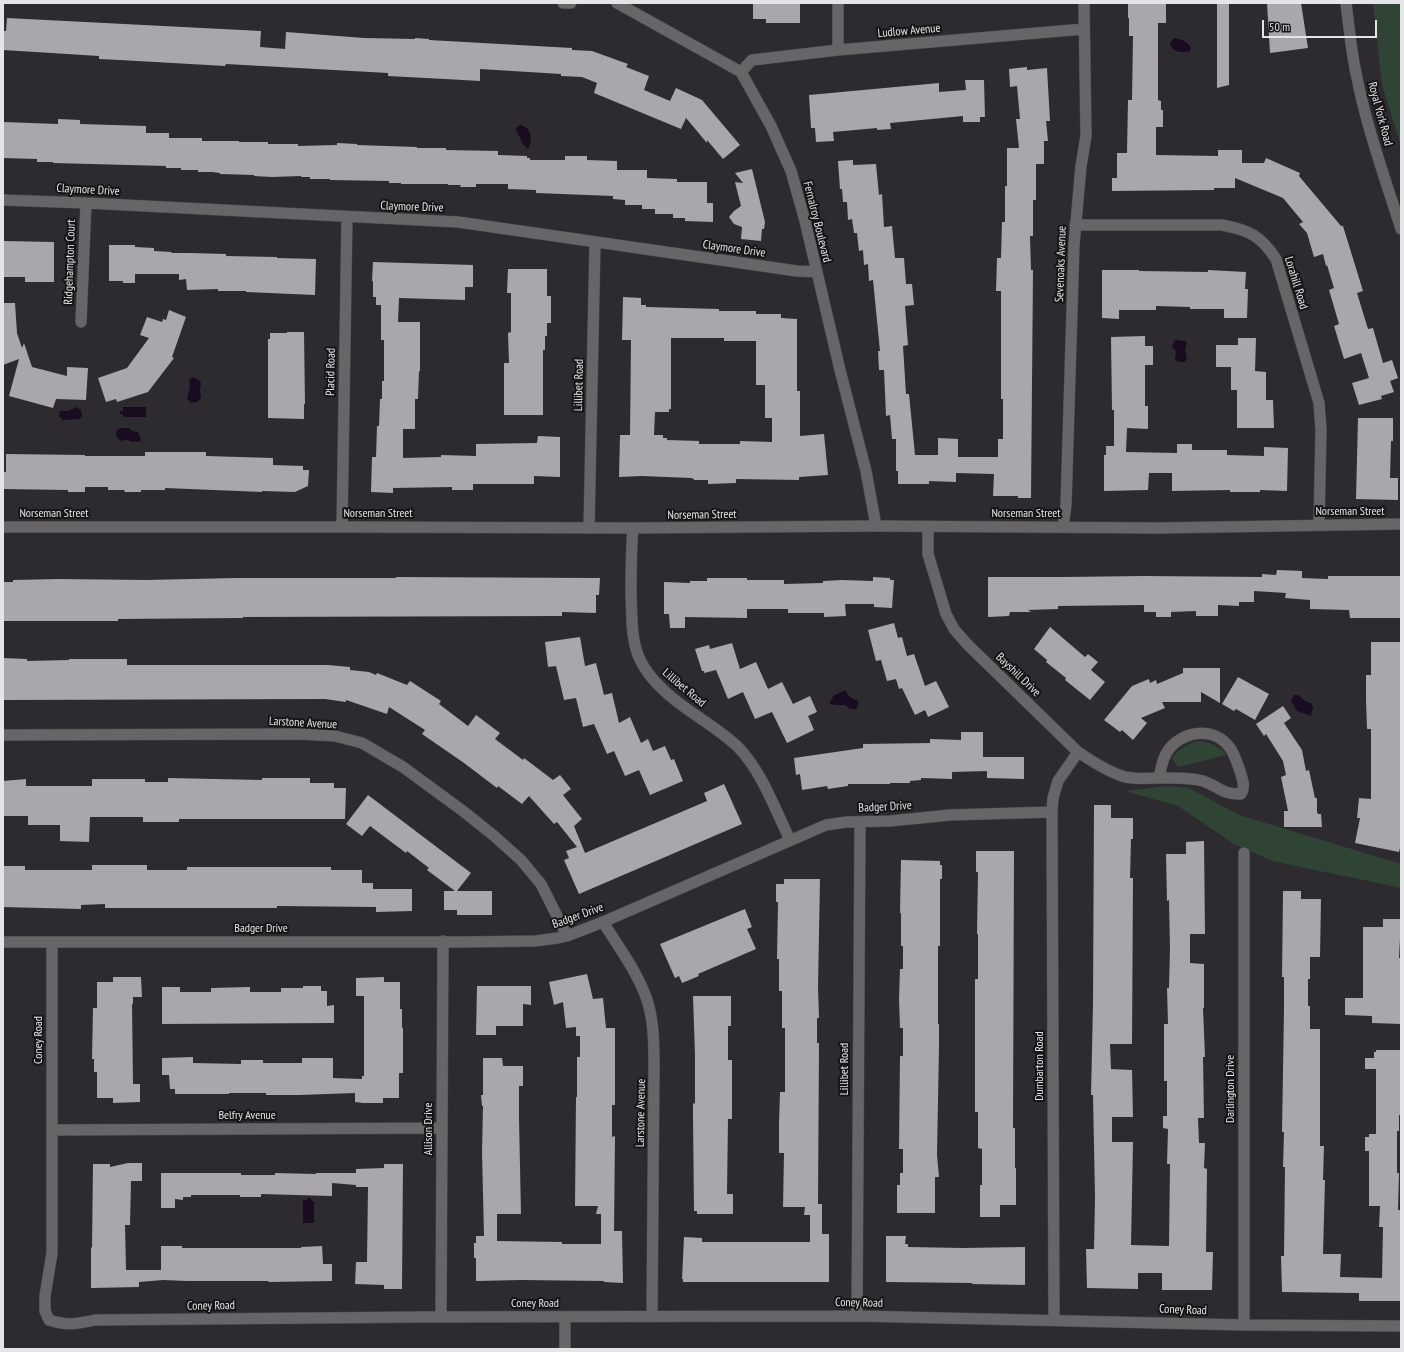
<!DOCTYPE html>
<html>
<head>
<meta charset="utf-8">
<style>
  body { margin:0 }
  #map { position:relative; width:1404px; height:1352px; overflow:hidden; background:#2d2b2f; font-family:"PT Sans Narrow",sans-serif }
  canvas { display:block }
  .frame { position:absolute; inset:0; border:4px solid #e5e4e6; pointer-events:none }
  .scale { position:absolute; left:1262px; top:20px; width:115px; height:18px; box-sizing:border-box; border:2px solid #e5e4e6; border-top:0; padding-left:5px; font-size:12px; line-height:14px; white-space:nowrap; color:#e5e4e6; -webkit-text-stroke:3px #151416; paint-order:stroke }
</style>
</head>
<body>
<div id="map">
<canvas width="1404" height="1352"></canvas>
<div class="frame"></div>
<div class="scale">50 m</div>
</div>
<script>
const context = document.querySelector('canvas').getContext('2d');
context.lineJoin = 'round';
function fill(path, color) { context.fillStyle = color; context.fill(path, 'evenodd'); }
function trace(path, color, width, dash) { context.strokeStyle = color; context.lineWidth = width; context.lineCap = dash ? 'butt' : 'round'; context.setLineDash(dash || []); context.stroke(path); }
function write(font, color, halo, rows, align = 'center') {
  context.font = font + ' "PT Sans Narrow",sans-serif'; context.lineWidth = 4; context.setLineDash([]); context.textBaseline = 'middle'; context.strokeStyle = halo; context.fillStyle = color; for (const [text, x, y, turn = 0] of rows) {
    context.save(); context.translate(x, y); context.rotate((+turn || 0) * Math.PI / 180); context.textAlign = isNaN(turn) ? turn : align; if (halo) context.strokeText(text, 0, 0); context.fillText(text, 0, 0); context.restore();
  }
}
const green = new Path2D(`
  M1373 3H1401V146L1382 85Z
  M1198 741C1211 742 1218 746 1227 755L1178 767 1172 759C1179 749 1186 744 1198 741Z
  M1167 786 1189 788 1239 815 1401 864V888L1272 861 1234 844 1178 806 1125 791Z`);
const water = new Path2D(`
  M1174 38C1181 39 1189 42 1191 49L1190 51C1182 53 1172 53 1170 43Z
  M520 125C532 127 533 141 528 149L522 143C521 137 516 134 516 128Z
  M1175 340 1185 341 1187 343 1185 350 1187 358 1185 362H1180L1175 360 1176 352 1172 346Z
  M192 377 199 380 201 383 200 390 201 398 197 402 191 403 187 399 190 387 189 380Z
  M77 407 81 410 82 416 80 419 63 420 59 416 60 411H68Z
  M123 407H146V417H123V414H120V411H123Z
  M121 428H129L132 431 138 432 141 440 139 442 136 441 132 442 126 439 123 441 119 440 116 435 117 430Z
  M845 690C847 692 847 694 849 696 853 701 863 698 856 709H850L845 705H837L830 704V701L832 700 833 696Z
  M1294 695H1298L1305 701 1311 703 1313 708 1311 716 1297 711 1291 701Z
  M307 1198H311V1201H314V1223H303V1200H307Z`);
const building = new Path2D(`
  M753 3H800V23H766V19H753Z
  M1129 3H1166V23H1158V100L1161 101V110H1163V127H1156V155L1218 156V150H1242V163H1264L1266 158 1300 173 1299 176 1341 226H1343L1363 291 1357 293 1368 329 1373 328 1383 363 1392 360 1398 378 1390 381 1394 392 1381 396 1382 399 1359 405 1352 383 1369 378 1361 353 1344 359 1334 326 1339 324 1329 290 1334 288 1327 265 1326 266 1323 254 1314 257 1307 233 1299 224 1303 222 1283 198 1235 178V188H1214V190L1112 191V178H1117V153H1127L1128 100H1132L1133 36H1129V18H1128V5Z
  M1217 3H1229V85L1217 88Z
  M1267 3H1301L1308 48 1270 53Z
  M7 18 261 31 260 47 285 49 286 32 364 38 415 39V38L429 39V40L572 48V50L592 51 628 64 626 67 649 76 644 90 670 101 676 88 702 100 740 145 723 159 707 140V143L686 118 681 129 594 93 597 83 582 77 561 76V74L480 69V81L445 79 388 76V73L226 64 225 66 120 60 99 59V56L3 50V31H6Z
  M1027 67V70L1047 68 1050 121H1046L1048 141H1044V164H1036V200H1033V236H1030L1031 270H1033L1031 498H1018V496H993L994 474 956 473V482L929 481V484H898V471H896V439H892L890 415 886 416 884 370H879L878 351H880L873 280 869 281 868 264 864 265 863 250 859 251 857 233H854L852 219 848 220 847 202H843L842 189H840L838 161 853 160V165L876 164 879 195 882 194 884 227 892 226 895 258H904L906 284H912L914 305 905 306 908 345 903 346 906 394H909L915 455H938V438L958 439V457H998V439H1003V399H1001V291H996L997 258H1001L1002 222H1005V186H1007V148H1019L1016 119H1020L1017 86 1010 87 1009 69Z
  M965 80H984L985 117H980V122H963V116L890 123 891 129 877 130V128L833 132 834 141 816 142 815 128H811L809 95 939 83V92L966 90Z
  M58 119 80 120V124L146 126V133H169V138H202V141H239V142H268V144H298V146L337 145V143L357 144V145L417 147V148H446V150L498 151V155L527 156V158H530V160H565V156H587V160L617 161V170H647V178L677 179V182H707V203H713V222L685 221V218H673V214H655V209H642V205H625V200L613 199V196L536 193V190L508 189V184H476V187H460L461 185H448V184H401V183H389V181L330 180V179H310V177H301V176L272 177 254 176V175L220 174V173L212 172H198V170H181V168H166V166L53 163V162H37V159L3 158V122L58 124Z
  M752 169 765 222 764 229H762L761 241 741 239 742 227 734 224 729 217 734 211 741 206 735 182 743 183 735 173Z
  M3 241 54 242V282H25V277H3Z
  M109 245H135V247L154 248V251L172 252 171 253H190L226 254V256L277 257V258L316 259 315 295 246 292V291H218V289L187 290 186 279 179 280V274H135V283H123V281H109Z
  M373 262 473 265V287H465V300L399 298 398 322H420V371H419L418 399H415V429H403V458L441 457V455L476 456V444L537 443 538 436 560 437V477L534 476V484H473V490H452V487L393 488V493L371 492 372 457H376L377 426H379L380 399H382V381H384V340H381V305H376V297H373V281H372Z
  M508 269H547V296H551V323H547V336H545V350H543V415H504V363H509L508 333 511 332V293H507Z
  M1102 270H1139V271L1208 272V270L1246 272 1245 289H1248L1247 318H1224V309H1190V307L1156 306V310H1119V319L1102 318Z
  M623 297 641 298V305H646V307L719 309V311H756V314H781V318L797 319V391H800V436L824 434 828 475 799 477V480L736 479V483L708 484V480H694V479L691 478 642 476 619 477 620 435H630L631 340H622ZM671 338H724V341H756V385H765V418H772V442L740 441V444H699V441L667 440V438H663V435H654L655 412H669V409H671Z
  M3 303H15L17 333 22 348 24 343 32 367 67 376V367L88 368 86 400 56 399 53 408 9 396 19 359 3 365Z
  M169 310 186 317 172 357 174 358 148 392 117 402 116 399 106 402 98 378 127 368 149 338 140 335 147 317 162 322 163 319 166 320Z
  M287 332H304L305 404H304V419L268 418V339H270V333H287Z
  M1145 336V346H1153V365H1145V406H1148V429L1127 428 1126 452 1177 453V444H1192V450H1227V455L1264 456V447L1288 448 1287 491 1260 490V492H1230V490L1172 491V473H1149L1148 490 1104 491V455H1106V446H1114V410H1112L1111 337Z
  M1238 338H1256L1255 371 1266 372V400H1273L1274 428H1237V390H1231V367H1216V345H1238Z
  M1358 418H1393V441H1391L1390 478H1398V500L1356 499Z
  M145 452H206V456L273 458V465L303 466V470H309L308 486 295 492 262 491V492L165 488V490H141V492H125L124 490H108V487H85V492H68V490L3 489V472H6V454L85 455V456H145Z
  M1277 570 1302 571V578L1328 579V576H1401V618H1350L1349 610 1310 609V600L1285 598 1286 593 1254 591V602H1239V606L1218 605V616H1196V611L1171 612V617H1156V612H1144V605L1058 606V609L1028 610 1031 612H1010L1009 616 988 617V577H1063L1144 576 1262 577V574L1276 575Z
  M396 577 600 578 599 595H596V613L562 612V616L243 617V618L118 619V621H3V582H13V580L60 579 146 580 236 578H396Z
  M873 577 890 578V580H894L892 608 874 607V604H845L846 616 824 617V613H788V609H747V618L685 617V628H670L669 614H664V582L690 583V581H707V578H747V580H784V584L823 583V581L842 580 873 581Z
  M894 623 898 638 902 637 907 656 914 654 925 686 936 681 949 707 928 717 925 710 915 715 902 688 899 689 896 679 887 681 881 660 876 661 868 630Z
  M1050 627 1085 657 1088 654 1098 662 1091 670 1105 682 1090 700 1065 680 1066 678 1046 662 1047 660 1034 649Z
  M580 637 585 666 596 663 604 695 612 693 619 723 630 717 641 743 648 739 653 751 665 746 671 760 674 759 683 781 650 795 639 770 625 776 614 751 607 754 594 724 583 727 576 698 564 700 556 666 548 667 545 642Z
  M1371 642H1401V844L1399 852 1355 843 1360 818H1357L1359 798 1371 799V729H1367L1366 700V675H1371Z
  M732 643 740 669 756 662 768 689 782 682 793 704 810 696 817 712 808 716 814 730 787 743 772 712 755 719 743 692 728 699 716 670 704 673V671H702L695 649 709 645 710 649Z
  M3 658 27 659V661L69 660V659H127V665H328L350 667V670L369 672 376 675 377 673 407 685 410 681 441 701 439 704 468 726 476 715 500 733 495 739 523 760 524 758 553 780 560 775 571 789 563 795 582 819 574 826 585 853 707 801 704 793 724 784 742 824 579 894 564 860 569 858 566 851 577 847 557 822 554 824 529 796 522 804 498 786 497 788 464 763 422 734 425 730 389 707 387 714 346 700V702L325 699 3 700Z
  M1183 668H1220V703L1201 692V702H1162L1165 708 1141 718 1147 723 1133 740 1122 730 1120 732 1104 720 1132 686 1149 679 1150 683 1156 680 1157 684 1183 673Z
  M1238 677 1269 694 1255 720 1236 709 1234 711 1222 704Z
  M1283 706 1291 718 1284 723 1302 750 1306 771 1309 770 1315 798H1317V812L1318 814H1321L1322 827H1284V811H1288L1281 777 1286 775 1283 761 1266 734 1264 736 1256 724Z
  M961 732H983V757H1024V779L987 778V771L952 772V779L921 778V780L910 781V783H890V784H848V786L828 789 827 786 802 790 800 774 796 775 794 758 863 748V744L930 743V739L961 740Z
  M168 778 262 780V778H310V783H334V788H346L345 819H179V822H143V817H90L89 842 60 841V825H28V816H3V781L26 779V786H92V779H145V782H168Z
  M368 795 471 873 457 891H492V915H457V910H444V891H455L427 870 429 868 407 851 406 853 370 826 362 836 346 824Z
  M1094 805H1111V818H1133V839H1131L1130 878H1133L1132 1044H1110L1111 1069 1132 1070 1133 1117H1112V1142H1133L1131 1245 1169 1246 1170 1164H1167L1168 1129 1163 1128V1116H1167V1081H1164V1024H1168L1167 988H1169L1170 948 1169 900 1167 901 1166 854H1186V842L1204 841 1205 934H1190V963L1204 964V1008H1203L1205 1057H1203L1204 1118H1198L1199 1143H1205L1204 1168 1207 1169 1206 1252H1213L1212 1290H1162V1273H1138V1289L1087 1288 1086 1249H1094L1095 1197 1093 1095H1091L1093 1004Z
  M976 851H1014L1013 1128H1015V1168H1016V1205H1000V1217H980V1185H982V1149L978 1148V1112H975V979H978V934H977L978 872H976Z
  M901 860 940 861V865H942V879H940V946H938V1024H939V1047L937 1155 939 1177H935V1213H897V1185H900V1173H903V1149H899L900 1056H903V1028H900L899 999 900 969H903V946H901V913H900Z
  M92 865H147V870H187V867H331V870H362V883H373V889H412V911L376 912V907L277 906V908H105V904L81 905V909L3 907 4 866H25V870H92Z
  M784 879H820L818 987 819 1018H817V1043H819L818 1204H822V1234H829V1282H683V1279H682L684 1237 702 1238V1242H810V1215H804L805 1207H783L784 1153H779V1123L780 1092H785V1028H782V991H779V959H777L778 902H776V884H784Z
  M1283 891H1301V899H1321L1320 957H1310V979H1308V1006H1310V1029H1320V1146H1324L1323 1180H1325L1323 1254H1341L1340 1277 1382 1278 1383 1227H1379L1380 1206H1369V1151H1365V1137H1369V1134H1376V1069H1365V1058H1374V1052H1376V1050H1401V1115H1399V1131H1397V1173H1399L1398 1210H1401V1301H1359V1293L1282 1292 1281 1256H1284L1285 1167H1283L1284 1132H1282L1284 1009V977H1282Z
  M745 909 752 927 747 929 756 949 698 974 699 976 682 983 679 976 675 978 660 944Z
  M1383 919H1401L1399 958H1401V1024L1372 1023V1016L1345 1015V998H1363V927H1383Z
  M587 974 593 999 603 998 606 1028H615V1105H612V1137L615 1136 614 1231H622L623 1283 604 1282V1281L521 1280 476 1281V1258H474V1243H476V1236H484L482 1152 483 1106H482L481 1095H483V1058H502L503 1066H523V1086H519V1119L521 1214H497V1241L562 1242V1244H601V1214H596L598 1206H575L576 1097H577V1057H580V1036H576V1027L566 1028 563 1002 554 1005 549 982Z
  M113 977H141L142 997H133V1004H132L133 1084H140V1102L113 1103V1098H97V1072H94V1059H92L93 1008H97V982H113Z
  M384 977V982H400V1009H402V1028H403V1073H399V1098H383V1103H363L355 1102V1093L299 1095H266V1093H229V1094H175V1089H170L169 1075H162V1058L193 1057V1063L241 1064V1060H263V1063H302V1058H333V1078L362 1079V1076H364V996H356V978Z
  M303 986H321V991H327V1006L334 1005V1023L162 1024V987H180V992H211V988L250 987V992H281V988H303Z
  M477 986H531V1005L523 1004V1026H496V1035H476Z
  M693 996H731V1026H728V1060H732V1119H728L727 1194H733V1214H697V1211H694L693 1116V1103L695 1104V1055Z
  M128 1163H142V1181H131L130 1225H125L126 1270H161V1246H182V1248H301V1247L322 1246 323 1264H332V1281L269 1282 268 1281H187L163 1280 139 1282V1287L91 1288V1247L92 1248 93 1164H110V1167Z
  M384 1164H403L402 1289H384V1285L355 1284 356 1262H367L368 1187H356V1185L332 1183V1196L261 1194V1197H240V1195H191V1197H183V1200L175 1199V1208H161V1173H241V1175H275V1173L316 1174V1173H356V1169L384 1168Z
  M886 1236H906L905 1244H908V1247L963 1248 1025 1247V1285L972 1284V1283L886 1282Z`);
const minor = new Path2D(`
  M563 3H571
  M617 3 741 72 771 126 791 171 805 221 840 370 866 471 876 526
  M838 50V3
  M741 72 752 60 838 50 1084 29
  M3 200 86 203 458 222 797 271 817 272
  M1075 225H1222C1249 230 1261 236 1276 259L1319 403 1321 430 1319 525
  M81 322 86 203
  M342 527 347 217
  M928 527V554L946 614 954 629 967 644 1078 752C1092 761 1106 771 1122 776 1133 780 1147 778 1159 778 1161 769 1162 760 1167 752 1181 730 1215 726 1230 748 1235 755 1237 763 1240 771 1242 779 1246 786 1241 794 1223 795 1218 786 1203 781 1189 777 1173 778 1159 778
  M1063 527 1066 505 1074 245 1081 166 1086 136 1084 3
  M589 528 595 242
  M633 528C631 551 631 573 631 595 632 615 631 637 638 655 645 673 660 688 675 700 695 716 719 729 738 747 762 772 775 809 790 840
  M3 735 300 734 335 736 362 743 403 767 463 811 493 835 521 860 541 884 567 936
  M603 922C618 946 636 970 646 997 654 1019 654 1044 654 1068L652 1316
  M3 942H462L535 941 558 938 567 936 603 922 826 825 847 822 890 821 950 815 1052 812
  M52 942V1253L45 1296V1311L49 1320C67 1326 77 1324 95 1320L422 1317 857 1316 1244 1325 1401 1326
  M52 1130 442 1128
  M857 1316 860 822
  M441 1317 443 941
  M565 1317V1349
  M1054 1320 1052 812 1053 798 1058 781 1078 752
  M1244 1325V853`);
const tertiary = new Path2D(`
  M3 527H342L633 528 876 526 1159 528 1401 524`);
const secondary = new Path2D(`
  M1346 3C1349 26 1351 50 1356 73 1366 126 1385 178 1401 229`);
const streetNames = [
  ["Ludlow Avenue",909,31,-5],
  ["Royal York Road",1380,114,75],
  ["Claymore Drive",88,190,3],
  ["Claymore Drive",412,207,2],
  ["Fernalroy Boulevard",817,222,76],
  ["Claymore Drive",734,249,8],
  ["Ridgehampton Court",70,262,-88],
  ["Sevenoaks Avenue",1061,264,-88],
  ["Lorahill Road",1296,283,73],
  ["Placid Road",331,372,-89],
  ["Lillibet Road",579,385,-89],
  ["Norseman Street",1350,512],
  ["Norseman Street",54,514],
  ["Norseman Street",378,514],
  ["Norseman Street",1026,514],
  ["Norseman Street",702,515,-1],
  ["Bayshill Drive",1018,675,44],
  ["Lillibet Road",684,688,40],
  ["Larstone Avenue",303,723,3],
  ["Badger Drive",885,807,-3],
  ["Badger Drive",578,916,-20],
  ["Badger Drive",261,929],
  ["Coney Road",39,1040,-90],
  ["Dumbarton Road",1040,1066,-90],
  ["Lillibet Road",845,1069,-90],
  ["Darlington Drive",1231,1089,-90],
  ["Larstone Avenue",641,1113,-89],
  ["Belfry Avenue",247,1116],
  ["Allison Drive",429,1129,-90],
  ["Coney Road",859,1303,1],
  ["Coney Road",535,1304],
  ["Coney Road",211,1306,-1],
  ["Coney Road",1183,1310,2]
];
fill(green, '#304436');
fill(water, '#190c21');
fill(building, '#a9a7ab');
trace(minor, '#484649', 12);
trace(tertiary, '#484649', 12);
trace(secondary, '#484649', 12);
trace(minor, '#676568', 11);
trace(tertiary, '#676568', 11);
trace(secondary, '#676568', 11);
write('12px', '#e5e4e6', '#151416', streetNames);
</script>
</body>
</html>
